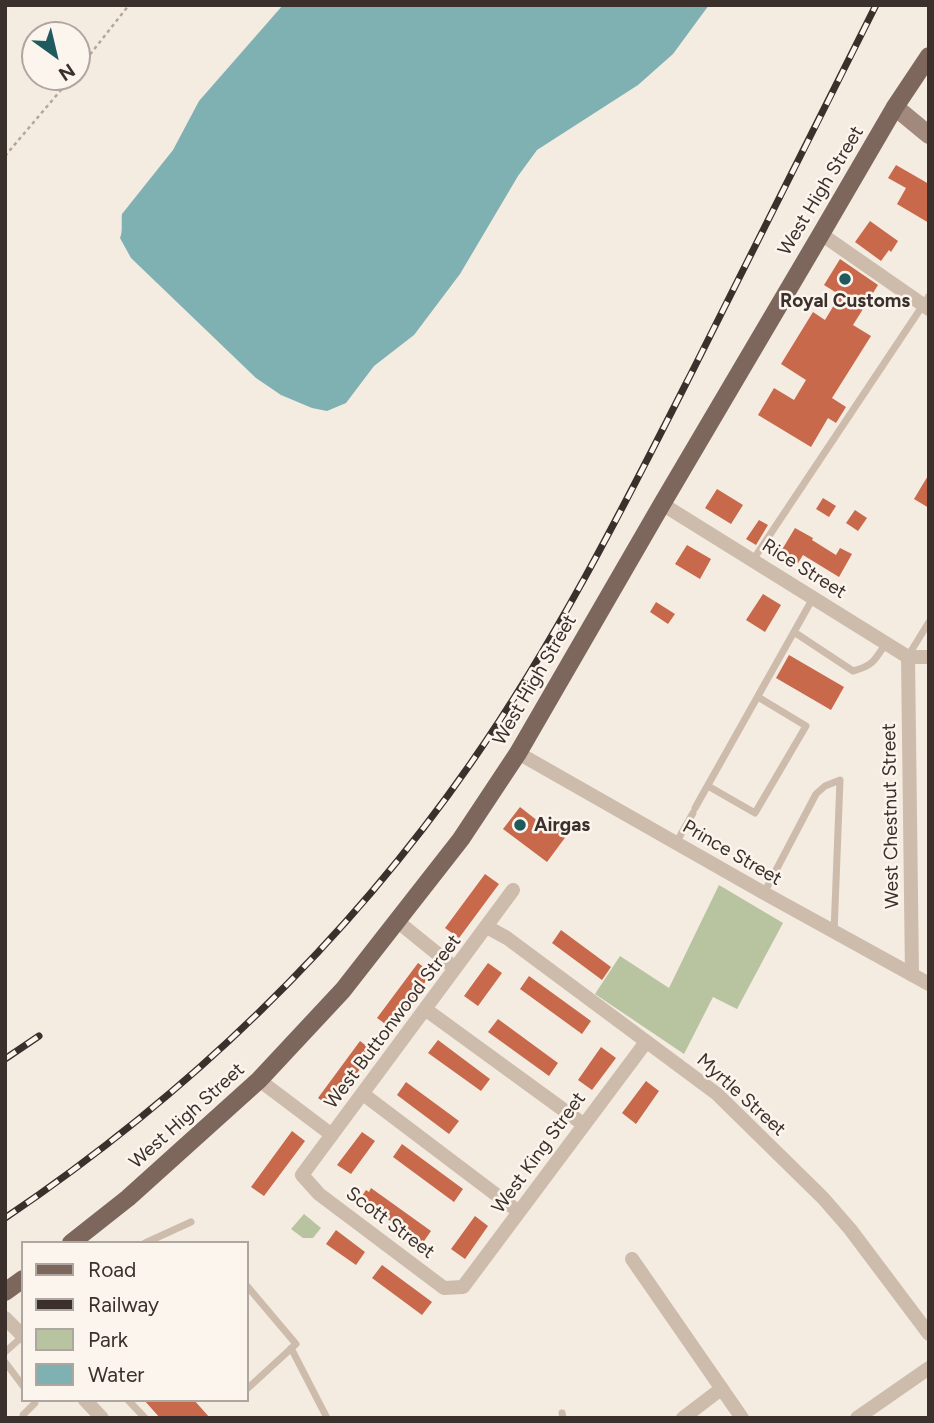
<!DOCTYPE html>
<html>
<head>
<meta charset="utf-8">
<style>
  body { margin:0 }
  #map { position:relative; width:934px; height:1423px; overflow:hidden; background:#f4ebe1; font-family:Figtree,sans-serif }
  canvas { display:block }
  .frame { position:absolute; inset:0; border:7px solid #3b302b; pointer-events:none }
  .legend { position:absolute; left:21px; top:1241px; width:228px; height:161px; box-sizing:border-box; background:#fbf5ee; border:2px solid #aea6a0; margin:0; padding:9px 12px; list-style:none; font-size:21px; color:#3b302b }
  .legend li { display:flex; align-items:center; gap:14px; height:35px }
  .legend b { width:35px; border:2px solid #aea6a0 }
  .north { position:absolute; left:21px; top:21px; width:70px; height:70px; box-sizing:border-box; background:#fbf5ee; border:2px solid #aea6a0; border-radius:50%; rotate:146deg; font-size:19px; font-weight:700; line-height:28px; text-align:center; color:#3b302b }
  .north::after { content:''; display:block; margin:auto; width:24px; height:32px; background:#1f5a5e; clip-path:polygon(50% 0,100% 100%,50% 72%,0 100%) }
</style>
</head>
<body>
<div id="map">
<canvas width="934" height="1423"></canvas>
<div class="frame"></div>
<ul class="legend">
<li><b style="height:9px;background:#7d675c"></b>Road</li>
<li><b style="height:9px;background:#3b302b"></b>Railway</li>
<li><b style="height:19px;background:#b8c4a0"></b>Park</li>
<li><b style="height:19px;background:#7fb0b2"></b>Water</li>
</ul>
<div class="north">N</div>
</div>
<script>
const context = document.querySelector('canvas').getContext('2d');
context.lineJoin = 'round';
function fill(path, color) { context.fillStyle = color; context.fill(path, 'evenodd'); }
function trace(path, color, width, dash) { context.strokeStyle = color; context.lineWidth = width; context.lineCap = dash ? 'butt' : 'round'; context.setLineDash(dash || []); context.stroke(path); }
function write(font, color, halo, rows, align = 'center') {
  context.font = font + ' Figtree,sans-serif'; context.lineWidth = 5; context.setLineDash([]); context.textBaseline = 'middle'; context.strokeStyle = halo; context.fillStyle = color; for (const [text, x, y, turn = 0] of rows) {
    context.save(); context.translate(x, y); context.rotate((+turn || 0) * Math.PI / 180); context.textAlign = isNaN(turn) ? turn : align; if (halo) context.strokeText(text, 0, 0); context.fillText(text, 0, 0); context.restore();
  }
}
const green = new Path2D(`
  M719 885 783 923 737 1009 713 997 684 1054 595 994 620 956 669 988Z
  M304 1214 321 1228 313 1238H303L291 1229Z`);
const water = new Path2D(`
  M283 5H709L673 54 638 85 537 150 518 176 460 274 414 335 374 366 346 403 327 411 312 408 281 395 256 378 131 258 120 238C123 231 121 222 122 214L173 150 199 101Z`);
const building = new Path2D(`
  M896 165 929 184V223L897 204 906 188 888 178Z
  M870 221 898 241 891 252 889 250 881 261 855 242Z
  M840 259 878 285 853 325 871 336 832 398 846 407 836 423 828 418 811 447 758 415 774 388 794 400 806 380 781 364 813 312 825 320 840 295 824 285Z
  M929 474V508L914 499Z
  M717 489 743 505 731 524 705 508Z
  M823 498 836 506 829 517 816 509Z
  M855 510 867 518 858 531 846 523Z
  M759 520 768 525 756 545 746 539Z
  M795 528 813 538 812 540 836 555 840 548 852 554 839 577 803 555 798 563 780 553Z
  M687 545 711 559 700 579 675 564Z
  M763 594 781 605 765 632 746 620Z
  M656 602 675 614 668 624 650 612Z
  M789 655 844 687 831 710 776 678Z
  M520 807 548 829 552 824 567 835 547 862 503 829Z
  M485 874 499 884 459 938 445 928Z
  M561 930 611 967 602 980 552 943Z
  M418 963 432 973 391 1028 377 1018Z
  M488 963 502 973 478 1006 464 996Z
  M529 976 591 1021 582 1034 520 989Z
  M498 1019 558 1063 549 1076 488 1032Z
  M438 1040 490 1079 481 1091 428 1053Z
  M360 1041 373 1051 332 1108 318 1098Z
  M601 1047 616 1058 592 1090 578 1080Z
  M646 1081 659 1091 636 1124 622 1113Z
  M406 1082 459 1121 449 1134 397 1095Z
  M292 1131 305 1141 264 1196 251 1187Z
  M362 1132 375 1141 351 1174 337 1165Z
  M402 1144 463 1189 454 1202 393 1157Z
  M371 1188 431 1231 422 1244 360 1199 366 1190 369 1192Z
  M475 1216 488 1226 465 1259 451 1249Z
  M336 1230 365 1252 356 1265 326 1244Z
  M382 1265 432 1302 422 1315 372 1278Z
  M144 1400H194L210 1418H160Z`);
const path = new Path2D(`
  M77 71 129 5
  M5 156 72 77`);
const lane = new Path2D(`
  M753 560 929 296
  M794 632 853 671C873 666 875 660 886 643
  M908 656 929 622
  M708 786 755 813 806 726 758 697
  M695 808 813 598
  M676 843 693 813
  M764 893 816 794 825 786 840 780 834 932
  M145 1243 191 1222
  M247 1286 296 1344 247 1389
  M291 1348 327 1418
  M5 1352 23 1336
  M5 1362 23 1386
  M128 1400 145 1418
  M562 1413 563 1418
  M24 1418 23 1415 35 1403 34 1400`);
const street = new Path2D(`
  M821 234 929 309
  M662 504 908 657H929
  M908 657 912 975
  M518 753 764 893 929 984
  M513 890 302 1175 319 1194 444 1288 463 1287 646 1042
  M397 921 455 968
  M487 927 507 938 717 1094 823 1198 850 1229 929 1334
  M425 1009 583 1124
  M259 1080 332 1135
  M363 1094 519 1212
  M632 1259 742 1418
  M5 1318 23 1336
  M85 1400 102 1418
  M683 1418 721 1389
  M857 1418 929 1368`);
const secondary = new Path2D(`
  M895 107 929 135`);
const primary = new Path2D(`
  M71 1243 128 1198 259 1080 343 990 461 839 518 753 662 504 821 234 895 107 929 56
  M5 1292 23 1279`);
const rail = new Path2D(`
  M5 1059 39 1036
  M5 1218C186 1096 346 943 471 763 558 638 626 502 695 366 755 246 816 126 876 5`);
const markers = [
  [845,279,7,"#1f5a5e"],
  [520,825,7,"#1f5a5e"]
];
const streetNames = [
  ["West High Street",821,191,-59],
  ["Rice Street",804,569,32],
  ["West High Street",535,680,-60],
  ["West Chestnut Street",891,816,-91],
  ["Prince Street",732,853,30],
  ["West Buttonwood Street",393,1022,-53],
  ["Myrtle Street",741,1095,42],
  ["West High Street",187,1116,-42],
  ["West King Street",539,1153,-54],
  ["Scott Street",390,1223,37]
];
const poiNames = [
  ["Royal Customs",845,301],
  ["Airgas",534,825,"left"]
];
fill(green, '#b8c4a0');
fill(water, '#7fb0b2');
fill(building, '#c8694b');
trace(path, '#b9a596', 2.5, [3.5, 3.5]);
trace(lane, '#cdbbac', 7);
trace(street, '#cdbbac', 14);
trace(secondary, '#a18a7d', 18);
trace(primary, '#7d675c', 18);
trace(rail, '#3b302b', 7);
trace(rail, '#fbf5ee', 4.5, [13]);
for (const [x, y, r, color] of markers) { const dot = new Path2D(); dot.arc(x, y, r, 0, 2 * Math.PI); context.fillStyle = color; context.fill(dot); trace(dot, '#fbf5ee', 2.5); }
write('19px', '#3b302b', '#fbf5ee', streetNames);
write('bold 19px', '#3b302b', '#fbf5ee', poiNames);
</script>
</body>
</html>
